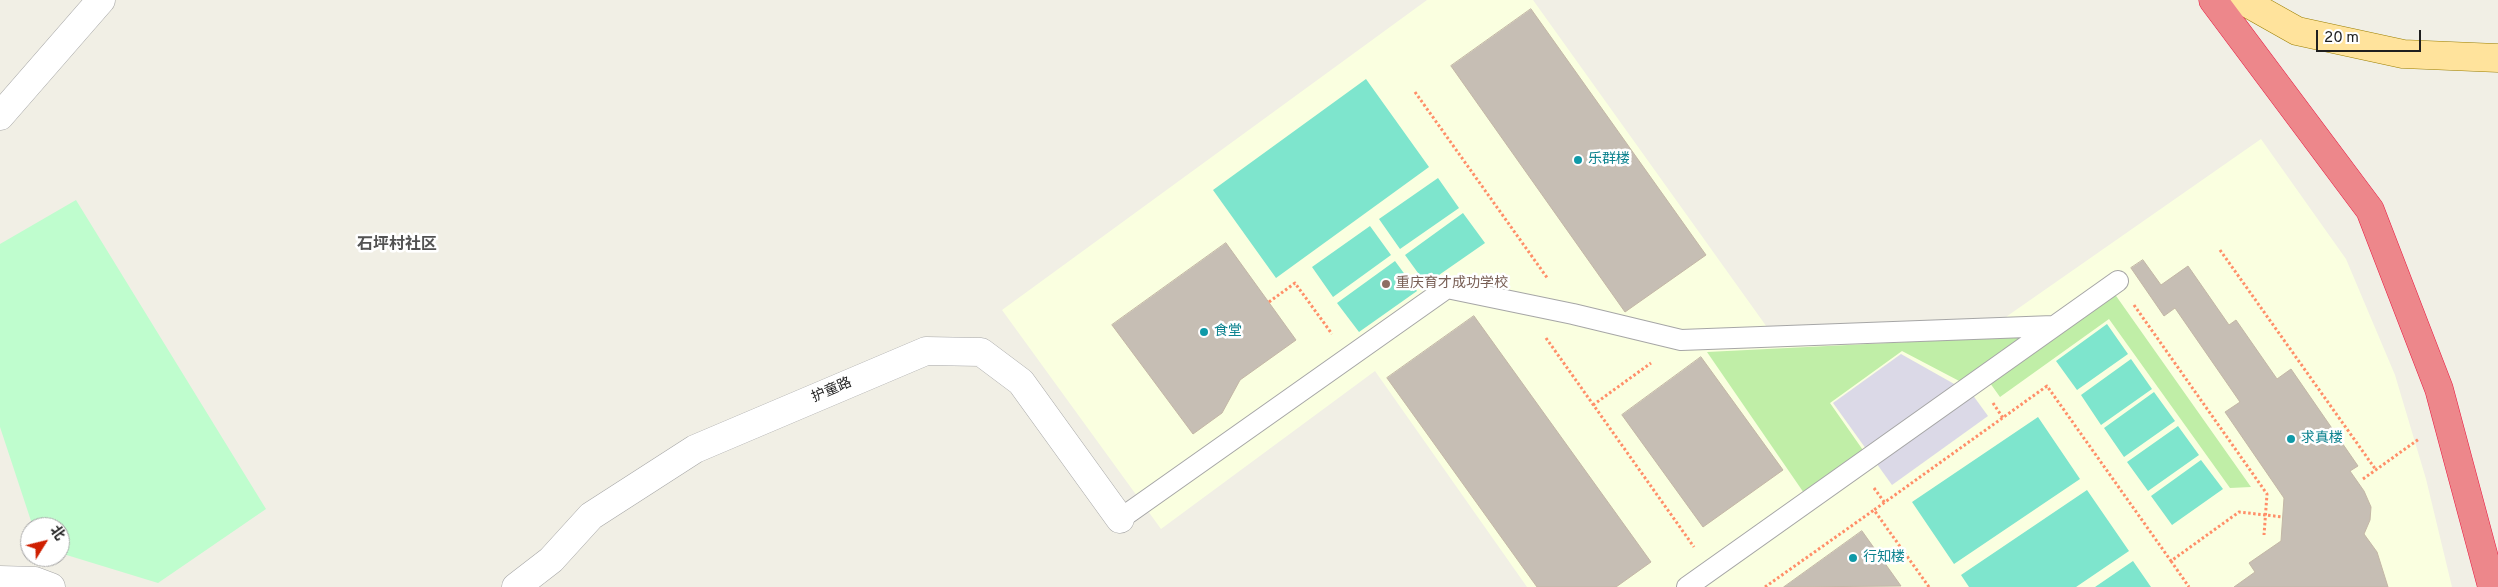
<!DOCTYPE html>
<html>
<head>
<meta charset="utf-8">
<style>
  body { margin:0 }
  #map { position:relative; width:2498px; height:587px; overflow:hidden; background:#f1efe5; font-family:Overpass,"Noto Sans SC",sans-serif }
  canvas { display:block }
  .north { position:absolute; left:20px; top:517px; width:50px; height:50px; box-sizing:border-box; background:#fff; border:1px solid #a5a5a5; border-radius:50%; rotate:54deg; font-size:14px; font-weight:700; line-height:20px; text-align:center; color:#1f1f1f }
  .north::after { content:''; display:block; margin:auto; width:18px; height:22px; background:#cf1f00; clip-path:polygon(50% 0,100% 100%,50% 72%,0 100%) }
  .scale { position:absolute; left:2316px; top:30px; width:105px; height:22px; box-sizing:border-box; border:2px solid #1f1f1f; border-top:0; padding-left:6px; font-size:15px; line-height:18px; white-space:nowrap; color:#1f1f1f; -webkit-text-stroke:4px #fff; paint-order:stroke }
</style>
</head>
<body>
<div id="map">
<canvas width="2498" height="587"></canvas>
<div class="north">北</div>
<div class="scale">20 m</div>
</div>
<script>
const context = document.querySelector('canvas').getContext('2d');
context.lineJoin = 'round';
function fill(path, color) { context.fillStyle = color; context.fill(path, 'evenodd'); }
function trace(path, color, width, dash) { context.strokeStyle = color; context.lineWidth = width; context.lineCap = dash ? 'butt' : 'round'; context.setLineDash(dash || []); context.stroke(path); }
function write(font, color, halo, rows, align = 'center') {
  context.font = font + ' Overpass,"Noto Sans SC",sans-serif'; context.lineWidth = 5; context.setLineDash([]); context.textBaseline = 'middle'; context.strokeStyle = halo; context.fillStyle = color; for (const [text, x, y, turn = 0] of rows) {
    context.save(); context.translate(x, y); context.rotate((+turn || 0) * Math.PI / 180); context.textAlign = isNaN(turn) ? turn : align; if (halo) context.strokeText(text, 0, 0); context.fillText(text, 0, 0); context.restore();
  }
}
const education = new Path2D(`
  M1427 0H1533L1769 330 2003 319 2261 139 2346 259 2395 375 2426 479 2452 587H1527L1375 371 1161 529 1002 310Z`);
const grass = new Path2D(`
  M2114 293 2251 487 2230 488 2109 319 2000 397 1990 383Z
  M2029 336 1963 383 1902 351 1830 403 1865 453 1806 496 1707 352Z`);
const park = new Path2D(`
  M76 200 266 509 158 583 60 553V527H33L0 427V244Z`);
const pitch = new Path2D(`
  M1366 79 1429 167 1276 278 1213 190Z
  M1438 178 1459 208 1400 249 1379 219Z
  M1463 213 1485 243 1426 284 1405 255Z
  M1370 226 1391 255 1333 297 1312 267Z
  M1395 261 1417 291 1359 332 1337 303Z
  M2107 324 2128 354 2077 390 2056 361Z
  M2131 359 2152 389 2101 425 2081 395Z
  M2154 392 2175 421 2124 457 2104 428Z
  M2038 417 2080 479 1954 564 1912 502Z
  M2178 426 2199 455 2148 491 2127 462Z
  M2201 460 2223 489 2172 525 2151 496Z
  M2087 490 2129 551 2076 587H1969L1961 575Z
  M2133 561 2151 587H2095Z`);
const plaza = new Path2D(`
  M1901 354 1972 394 1988 416 1892 485 1833 403Z`);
const building = new Path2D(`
  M1531 9 1706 255 1625 312 1451 66Z
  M1226 243 1296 340 1240 380 1222 413 1193 434 1112 325Z
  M2143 260 2161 285 2188 266 2229 325 2236 320 2277 379 2291 369 2358 466 2350 471 2364 491 2371 507 2370 520 2364 534 2377 552 2388 587H2234L2255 572 2249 563 2281 541 2284 498 2225 412 2240 402 2175 308 2164 316 2131 268Z
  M1474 316 1651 562 1616 587H1537L1387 378Z
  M1701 357 1783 470 1703 527 1622 415Z
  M1862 531 1901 586 1784 587Z`);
const path = new Path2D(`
  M1415 92 1548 279
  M2220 250 2376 470
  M1269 302 1295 283 1332 334
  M2134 305 2267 494 2264 535
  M1546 338 1694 547
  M1993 403 2003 418
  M1593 405 1651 363
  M2363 479 2419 439
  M1874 488 1885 503
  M2171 561 2189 587
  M1765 587 1874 510
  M1929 587 1874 510 2047 386 2171 561 2239 512 2283 517`);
const lane = new Path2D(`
  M1120 519 1447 288 1573 314 1681 340 2053 326
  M1687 587 2118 281`);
const street = new Path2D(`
  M0 116 101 0
  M0 580 35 581 51 587
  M516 587 551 560 591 516 695 449 926 351 981 352 1021 382 1120 519`);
const primary = new Path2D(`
  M2242 0 2297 31 2403 54 2498 58`);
const highway = new Path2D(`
  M2213 0 2370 210 2439 389 2492 587`);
const markers = [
  [1578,160,5,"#0f9aa8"],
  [1386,284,5,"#8d6e63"],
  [1204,332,5,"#0f9aa8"],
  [2291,439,5,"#0f9aa8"],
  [1853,558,5,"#0f9aa8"]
];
const cultureNames = [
  ["乐群楼",1588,160],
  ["食堂",1214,332],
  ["求真楼",2301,439],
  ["行知楼",1863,558]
];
const educationNames = [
  ["重庆育才成功学校",1396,284]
];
const streetNames = [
  ["护童路",832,391,-23]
];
const quarterNames = [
  ["石坪村社区",397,246]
];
fill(education, '#faffe0');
fill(grass, '#c0eea7');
fill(park, '#bffdce');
fill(pitch, '#7ee5cd');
fill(plaza, '#dbd9e7');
fill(building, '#c6beb4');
trace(building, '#c4b7a6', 1);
trace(lane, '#a6a6a6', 22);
trace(street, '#a6a6a6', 29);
trace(primary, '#9b7f00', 29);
trace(highway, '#e81941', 29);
trace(path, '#ff8e68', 3, [2.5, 2.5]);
trace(lane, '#fff', 20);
trace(street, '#fff', 28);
trace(primary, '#ffe39c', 28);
trace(highway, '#ed878b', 28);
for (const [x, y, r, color] of markers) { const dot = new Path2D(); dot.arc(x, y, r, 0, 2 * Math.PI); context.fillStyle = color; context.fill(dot); trace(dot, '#fff', 2); }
write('14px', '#0d838f', '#fff', cultureNames, 'left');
write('14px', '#785e54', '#fff', educationNames, 'left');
write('14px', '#1f1f1f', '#fff', streetNames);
write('bold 16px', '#525252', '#fff', quarterNames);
</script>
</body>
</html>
